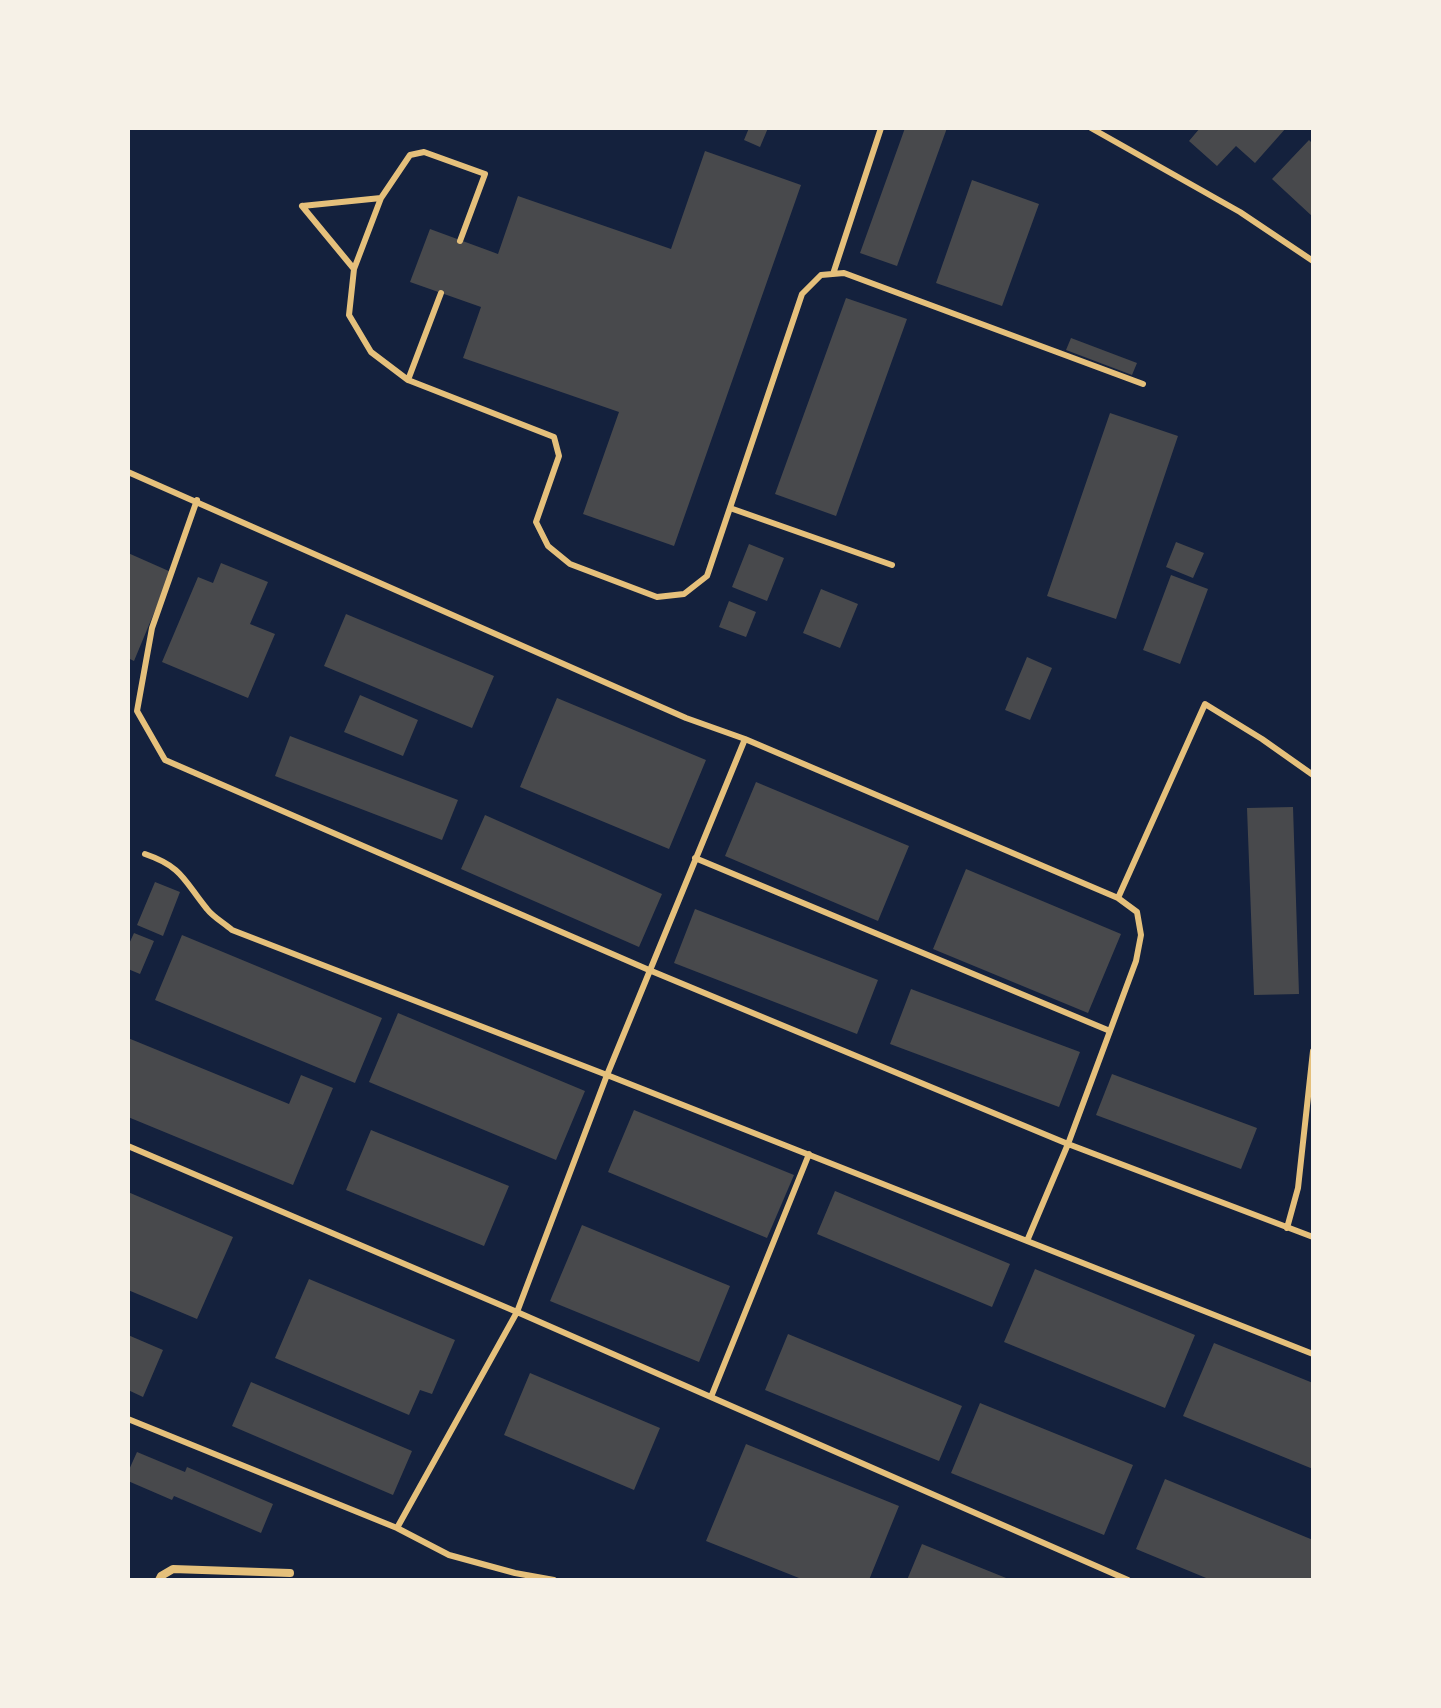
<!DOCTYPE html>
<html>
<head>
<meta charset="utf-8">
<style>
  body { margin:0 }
  #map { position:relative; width:1441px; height:1708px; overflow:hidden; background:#14213d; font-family:Ubuntu,sans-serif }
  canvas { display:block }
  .frame { position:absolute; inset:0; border:130px solid #f6f1e7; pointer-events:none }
</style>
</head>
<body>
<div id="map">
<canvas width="1441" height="1708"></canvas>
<div class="frame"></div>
</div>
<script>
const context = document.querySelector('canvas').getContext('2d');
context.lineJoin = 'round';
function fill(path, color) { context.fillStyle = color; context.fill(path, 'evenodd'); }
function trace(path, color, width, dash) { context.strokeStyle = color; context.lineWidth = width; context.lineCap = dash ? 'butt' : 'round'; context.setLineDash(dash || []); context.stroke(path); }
const building = new Path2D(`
  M749 128H768L760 147 744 140Z
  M905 128H947L897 266 860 253Z
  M1200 128H1286L1255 163 1236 146 1217 166 1189 141Z
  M1309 140 1313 144V217L1272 179Z
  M705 151 801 185 674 546 583 514 619 412 463 358 481 307 410 282 430 229 498 254 518 196 671 249Z
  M972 180 1039 204 1002 306 936 283Z
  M846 298 907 319 836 516 775 494Z
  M1071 338 1137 363 1132 375 1066 350Z
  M1110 413 1178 436 1116 619 1047 596Z
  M1176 542 1204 553 1193 578 1166 567Z
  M749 544 784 558 767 601 732 587Z
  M128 553 171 572 134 661 128 658Z
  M221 563 268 582 250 624 275 634 248 698 162 662 198 577 213 583Z
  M1171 575 1208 589 1180 664 1143 650Z
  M821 589 858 604 840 648 803 633Z
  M729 601 756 612 746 637 719 627Z
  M346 614 494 676 472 728 324 666Z
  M1027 657 1052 668 1030 720 1005 710Z
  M360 695 418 720 403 756 344 732Z
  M557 698 706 760 669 849 520 787Z
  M290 736 458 800 442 840 275 776Z
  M756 782 909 846 878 921 725 856Z
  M1293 807 1299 994 1254 995 1247 808Z
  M485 815 662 894 639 947 461 869Z
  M966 869 1121 934 1088 1013 933 949Z
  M155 882 180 892 163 936 137 925Z
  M695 909 878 980 857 1034 674 963Z
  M134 933 154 941 140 974 128 969V946Z
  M182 935 382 1018 355 1083 155 1000Z
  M911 989 1080 1052 1059 1107 890 1044Z
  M398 1013 585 1091 556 1160 369 1082Z
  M128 1038 289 1104 301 1075 333 1088 293 1185 128 1117Z
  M1112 1074 1257 1128 1241 1169 1096 1115Z
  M634 1110 794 1175 767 1238 608 1172Z
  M371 1130 509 1186 484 1246 346 1190Z
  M835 1191 1010 1264 992 1307 817 1234Z
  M128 1192 233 1237 197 1319 128 1290Z
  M582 1225 730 1286 699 1362 550 1301Z
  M1035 1269 1195 1335 1165 1408 1004 1342Z
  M309 1279 455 1340 432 1394 420 1390 409 1415 275 1358Z
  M788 1334 962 1406 939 1461 765 1390Z
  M128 1335 163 1350 143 1397 128 1390Z
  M1214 1343 1313 1383V1469L1183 1416Z
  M530 1373 660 1428 634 1490 504 1435Z
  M251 1382 412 1451 393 1495 232 1426Z
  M980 1403 1133 1465 1104 1535 951 1473Z
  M746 1444 899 1506 869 1580H804L706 1541Z
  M137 1452 185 1472 187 1467 273 1504 261 1533 174 1496 172 1500 128 1481V1472Z
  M1165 1479 1313 1540V1580H1211L1136 1549Z
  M922 1544 1011 1580H907Z`);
const service = new Path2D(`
  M1091 128 1240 212 1313 261
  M302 206 381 198 410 155 424 152 485 174 460 241
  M302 206 354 269 349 315 371 352 408 380
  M354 269 381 198
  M833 274 881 128
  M441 293 408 380 554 437 559 456 536 522 548 546 570 564 657 597 684 594 707 576 802 294 821 275 844 273 1143 384
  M128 472 686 718 745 739 1118 898 1137 912 1141 935 1136 961 1068 1144 1027 1241
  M197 500 152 628 137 711 165 760 649 970 1068 1144 1313 1237
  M730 508 892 565
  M145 854C183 867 184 881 207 909 213 917 224 923 232 930L607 1075 1313 1354
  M695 858 1110 1031
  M1118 898 1205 704 1262 739 1313 775
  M128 1146 517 1312 1128 1580
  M1287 1228 1298 1188 1313 1051
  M711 1397 809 1154
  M128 1419 397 1528 517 1312 607 1075 745 739
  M397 1528 449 1555 515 1573 554 1580`);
const minor = new Path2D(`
  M159 1580 161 1576 173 1569 290 1573`);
fill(building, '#48494c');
trace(service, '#e5c07b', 6);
trace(minor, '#e5c07b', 8);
</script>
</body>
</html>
